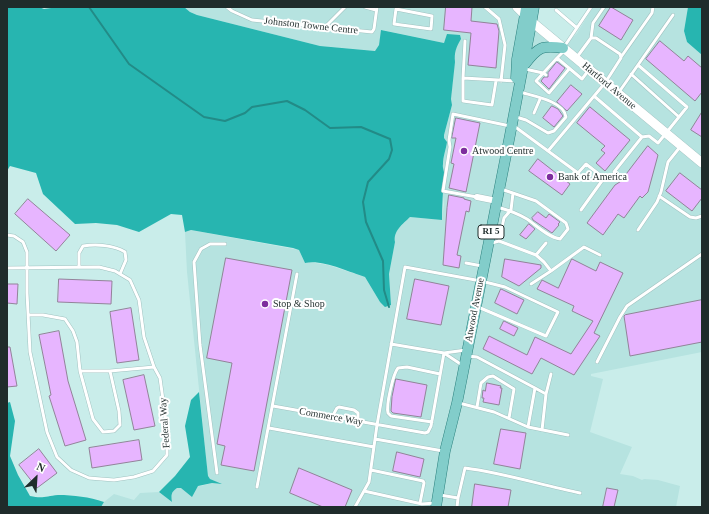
<!DOCTYPE html>
<html>
<head>
<meta charset="utf-8">
<style>
  body { margin:0 }
  #map { position:relative; width:709px; height:514px; overflow:hidden; background:#c9edea; font-family:Georgia,serif }
  canvas { display:block }
  .frame { position:absolute; inset:0; border:8px solid #1f2c2b; pointer-events:none }
  .north { position:absolute; left:16px; top:458px; width:40px; height:40px; -webkit-text-stroke:3px #fff; paint-order:stroke; rotate:25deg; font-size:11px; font-weight:700; line-height:16px; text-align:center; color:#1f2c2b }
  .north::after { content:''; display:block; margin:auto; width:14px; height:18px; background:#1f2c2b; clip-path:polygon(50% 0,100% 100%,50% 72%,0 100%) }
</style>
</head>
<body>
<div id="map">
<canvas width="709" height="514"></canvas>
<div class="frame"></div>
<div class="north">N</div>
</div>
<script>
const context = document.querySelector('canvas').getContext('2d');
context.lineJoin = 'round';
function fill(path, color) { context.fillStyle = color; context.fill(path, 'evenodd'); }
function trace(path, color, width, dash) { context.strokeStyle = color; context.lineWidth = width; context.lineCap = dash ? 'butt' : 'round'; context.setLineDash(dash || []); context.stroke(path); }
function write(font, color, halo, rows, align = 'center') {
  context.font = font + ' Georgia,serif'; context.lineWidth = 4; context.setLineDash([]); context.textBaseline = 'middle'; context.strokeStyle = halo; context.fillStyle = color; for (const [text, x, y, turn = 0] of rows) {
    context.save(); context.translate(x, y); context.rotate((+turn || 0) * Math.PI / 180); context.textAlign = isNaN(turn) ? turn : align; if (halo) context.strokeText(text, 0, 0); context.fillText(text, 0, 0); context.restore();
  }
}
const built = new Path2D(`
  M184 7H530L529 14 564 46 577 33 593 7H688L684 31 687 42 702 55V352L591 374V376L603 379 590 432 632 447 620 474 633 476 642 480 644 479 658 480 680 486 676 507H101L104 502 114 494 134 500 140 493 159 492 172 502 171 497 173 491 177 488 201 486 212 483 220 484 210 479 208 477 187 272 185 232 191 230 299 250 305 263 309 262 328 265 365 277 380 302 391 305 389 274 395 242 394 239 397 230 410 217 442 220 444 204 442 189 445 174 442 165 447 142 444 138V135L452 105 451 99 456 46 461 39 445 41 444 43 382 30 379 45 375 51 320 46 197 15 190 12Z`);
const forest = new Path2D(`
  M7 7H39L44 9 58 7H184L190 12 197 15 320 46 375 51 379 45 381 30 444 43 447 34 460 35 461 39C456 47 454 53 455 62L451 99 452 105 444 135V138L447 142C446 149 443 157 443 164 442 168 445 172 444 176 443 191 442 205 442 220L410 217C403 224 393 231 395 242L389 274 391 305 385 307 380 302 365 277C349 272 322 259 305 263L299 250 293 248 191 230 185 232 182 215 171 214 139 232 117 225 96 223 75 224 43 194 36 173 10 166 7 171Z
  M688 7H702V55L687 42 684 31Z
  M199 392 208 476 210 479 222 484 212 483 198 486 192 497 181 488H177C171 492 171 495 172 502L159 492 175 476 190 457 185 426 191 400Z
  M10 402 15 421 10 456 18 475 30 496C43 499 46 496 58 495 74 495 89 497 104 502L101 507H7V403Z`);
const stream = new Path2D(`
  M89 7 129 64 204 117 225 121 245 113 252 107 287 101 305 110 330 128 361 127 390 139 392 150 389 159 368 182 363 202 366 222 383 261 384 290 389 307`);
const building = new Path2D(`
  M446 7H472L471 21 497 24 499 31 496 68 468 65 471 33 444 30Z
  M611 7 633 20 621 40 599 26Z
  M660 41 684 61 688 56 702 68V92L695 101 646 59Z
  M557 62 565 68 549 89 541 81 544 77H548V73Z
  M571 85 582 94 567 111 557 102Z
  M552 106 558 109 563 116 554 127 543 118Z
  M590 107 630 140 605 171 596 163 605 153 601 150 605 146 577 123Z
  M702 112V137L691 130Z
  M456 118 480 123 466 192 449 188 454 164 451 163 456 138H452Z
  M648 146 658 155 648 192 642 198 640 196 624 218 618 214 603 235 587 223 615 185 623 180 624 177Z
  M538 159 570 184 562 195 529 171Z
  M680 173 702 190V198L692 211 666 191Z
  M449 195 464 198V199L471 201 469 212 466 211 457 255 461 256 459 268 443 265 447 208Z
  M28 199 70 235 56 251 15 214Z
  M538 212 546 218 549 214 560 222 558 224 559 225 552 233 533 220 532 218Z
  M529 224 535 229 526 239 520 235Z
  M226 258 292 270 254 471 221 465 225 446 217 444 232 363 207 358Z
  M505 259 541 265V268L519 286 502 277Z
  M572 259 596 271 600 262 623 273 594 333 600 336 574 375 541 358 532 374 483 349 489 336 527 355 535 337 571 354 593 321 572 311 574 306 537 289 542 280 558 288Z
  M59 279 112 281 111 304 58 302Z
  M415 279 449 286 441 325 407 319Z
  M7 284H18L17 304 7 303Z
  M501 289 524 300 517 314 495 303Z
  M702 300V342L630 356 624 316 625 315Z
  M131 308 139 360 117 363 110 312Z
  M504 321 518 328 514 336 500 329Z
  M59 331 68 381 86 440 65 446 49 396 51 395 39 335Z
  M7 347H10L17 386 7 387Z
  M144 375 155 426 134 430 123 380Z
  M396 379 427 385 421 417 393 413 391 411 392 397Z
  M487 383 501 386 500 388H502L499 405 483 402 484 398H482L483 390 485 391Z
  M501 429 526 433 520 469 494 464Z
  M139 440 142 460 92 468 89 448Z
  M39 449 57 473 37 488 19 465Z
  M397 452 424 459 420 477 393 471Z
  M299 468 352 490 345 507H323L290 493Z
  M475 484 511 490 508 507H472Z
  M607 488 618 490 614 507H603Z`);
const service = new Path2D(`
  M227 7 232 11 252 20 372 32 374 29 377 7
  M365 7 376 10
  M485 7 499 19 505 45 501 81
  M396 9 432 16 431 29 394 24Z
  M556 10 577 28
  M324 28 345 7
  M591 38 593 23 604 7
  M465 41 463 78 516 81
  M564 47 591 7
  M564 51 557 58 582 79 588 71
  M621 57 652 13 653 7
  M557 58 536 81 549 93 569 69
  M525 69 543 73 546 75
  M631 74 679 117
  M463 78V101L492 105 496 81
  M619 92 673 15
  M594 96 642 137
  M534 113 540 99
  M516 117 526 120 548 133 554 131 566 117C564 101 533 96 520 92
  M514 126 578 173 586 164 604 178 581 210
  M548 151 605 83 621 58 620 54 596 38H591L577 57
  M621 178 614 172 642 137 649 136 658 143 687 107 638 65
  M659 196 690 217 696 218 702 216
  M477 197 443 191 450 147 449 140 453 114 510 126
  M497 207C508 210 517 213 527 219 537 226 548 237 560 239L568 229 566 223 536 201 501 189
  M638 230 657 202 661 192 668 162 680 147
  M7 235 14 236 23 242 27 252V293L30 352 47 432 57 457 71 470 89 478 114 480 134 477 153 471 167 455V429L160 378 154 367 144 337 139 300 130 280 115 271 99 267 7 268
  M499 241 536 255 546 243
  M492 243 499 241 504 218 511 210 513 193
  M536 255 544 262 551 271 584 247 600 255
  M466 263 482 266
  M79 267V253L83 246C96 244 114 245 125 252L126 260 120 274
  M531 284 551 271
  M28 315H43L65 319 73 331 77 342 80 371 93 419 103 432 114 431 120 425 119 411 110 371H80
  M391 344 444 353 466 350
  M444 353 462 365
  M597 362 620 317 627 306 702 254
  M110 371 154 367
  M535 388 546 394 542 430
  M546 394 551 374
  M459 403 494 412 528 427 535 388 477 357 468 356
  M273 406 425 433 428 432 431 426 444 353
  M477 407 481 383 488 377 493 376 514 389 509 418
  M332 417 337 408 339 407 354 410 358 413V422
  M432 422 391 416 388 413C386 405 393 374 398 368L407 367 440 374
  M528 427 568 435
  M269 428 374 447
  M375 439 443 451
  M371 470 423 481 424 483 420 503
  M217 473 200 345 194 262 201 249 210 244H225
  M257 487 297 274
  M364 491 422 504 435 503
  M440 495 458 498 465 468C504 473 541 485 580 493
  M355 507 369 482 377 425 405 267 481 281 505 287 558 312 546 336 478 307
  M457 507 458 498`);
const minor = new Path2D(`
  M477 197 497 201`);
const secondary = new Path2D(`
  M517 7 531 21 702 163`);
const primary = new Path2D(`
  M525 64C538 47 542 45 563 48
  M516 78 517 59 526 9
  M436 507 445 451 457 403 510 135 530 30 534 7`);
const markers = [
  [464,151,4,"#7d2d9d"],
  [550,177,4,"#7d2d9d"],
  [265,304,4,"#7d2d9d"]
];
const shields = [
  [491,232,26]
];
const shieldNames = [
  ["RI 5",491,232]
];
const streetNames = [
  ["Johnston Towne Centre",311,26,6],
  ["Hartford Avenue",609,86,40],
  ["Atwood Avenue",475,310,-79],
  ["Commerce Way",331,417,10],
  ["Federal Way",165,423,-94]
];
const poiNames = [
  ["Atwood Centre",472,151],
  ["Bank of America",558,177],
  ["Stop & Shop",273,304]
];
fill(built, '#b6e3e0');
fill(forest, '#27b5b0');
trace(stream, '#228b87', 2);
fill(building, '#e7b5ff');
trace(building, '#928399', 1);
trace(service, '#a0c2c0', 4);
trace(minor, '#a0c2c0', 7);
trace(secondary, '#a0c2c0', 10);
trace(primary, '#297f7c', 11);
trace(service, '#fff', 3);
trace(minor, '#fff', 6);
trace(secondary, '#fff', 9);
trace(primary, '#82cdca', 10);
for (const [x, y, r, color] of markers) { const dot = new Path2D(); dot.arc(x, y, r, 0, 2 * Math.PI); context.fillStyle = color; context.fill(dot); trace(dot, '#fff', 1.5); }
for (const [x, y, w] of shields) { const box = new Path2D(); box.roundRect(x - w / 2, y - 7, w, 14, 3); context.fillStyle = '#fff'; context.fill(box); trace(box, '#1f2c2b', 1); }
write('bold 9px', '#1f2c2b', null, shieldNames);
write('10px', '#1f2c2b', '#fff', streetNames);
write('10px', '#1f2c2b', '#fff', poiNames, 'left');
</script>
</body>
</html>
